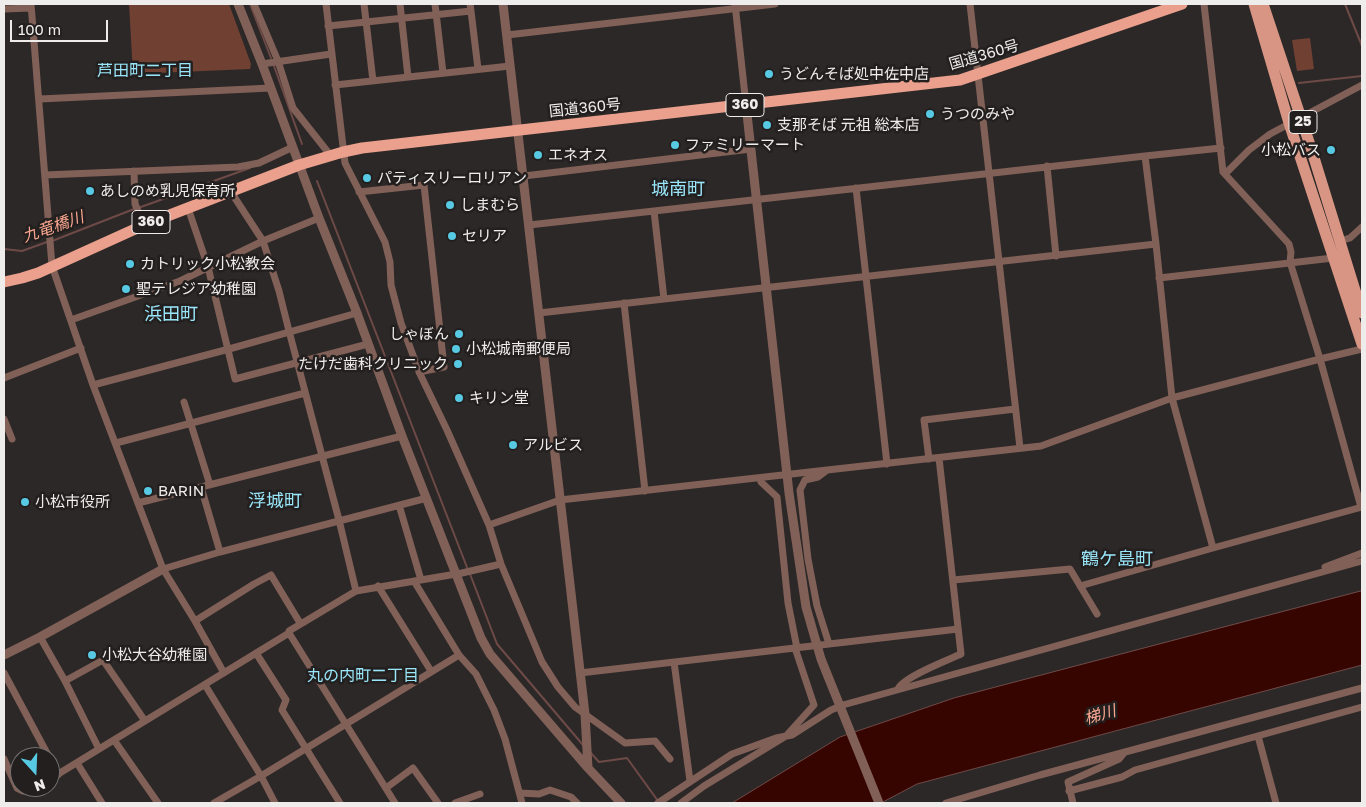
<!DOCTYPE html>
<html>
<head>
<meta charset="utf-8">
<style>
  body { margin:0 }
  #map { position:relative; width:1366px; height:807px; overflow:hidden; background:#2c2828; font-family:"Golos Text",sans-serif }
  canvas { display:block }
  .frame { position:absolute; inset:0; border:5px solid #efecec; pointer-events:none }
  .north { position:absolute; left:10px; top:747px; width:50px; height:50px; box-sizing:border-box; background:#221f1e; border:1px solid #747170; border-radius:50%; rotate:160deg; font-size:14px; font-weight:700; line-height:20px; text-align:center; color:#efecec }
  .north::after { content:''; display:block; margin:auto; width:18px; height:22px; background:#58c9e3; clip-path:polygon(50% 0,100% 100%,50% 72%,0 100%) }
  .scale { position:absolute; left:10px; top:20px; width:98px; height:22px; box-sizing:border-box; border:2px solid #efecec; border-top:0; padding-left:6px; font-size:15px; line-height:18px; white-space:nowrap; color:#efecec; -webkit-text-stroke:4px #221f1e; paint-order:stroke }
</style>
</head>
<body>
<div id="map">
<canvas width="1366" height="807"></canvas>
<div class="frame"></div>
<div class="north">N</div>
<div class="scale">100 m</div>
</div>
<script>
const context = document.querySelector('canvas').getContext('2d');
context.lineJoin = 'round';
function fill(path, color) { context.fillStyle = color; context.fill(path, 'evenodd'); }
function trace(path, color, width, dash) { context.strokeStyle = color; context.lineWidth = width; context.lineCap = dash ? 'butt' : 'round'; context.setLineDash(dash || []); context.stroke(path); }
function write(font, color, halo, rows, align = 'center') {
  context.font = font + ' "Golos Text","Noto Sans JP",sans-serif'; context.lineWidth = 5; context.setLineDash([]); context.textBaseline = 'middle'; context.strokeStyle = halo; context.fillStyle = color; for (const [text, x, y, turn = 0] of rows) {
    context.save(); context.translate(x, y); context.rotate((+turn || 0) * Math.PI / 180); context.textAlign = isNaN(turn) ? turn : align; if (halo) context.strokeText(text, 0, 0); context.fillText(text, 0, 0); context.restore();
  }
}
const green = new Path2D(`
  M129 4H229L251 64 250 69 133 74Z
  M1310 38 1314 69 1297 71 1292 40Z`);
const water = new Path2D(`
  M1362 591V665L917 784 881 803H732L840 737 954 698Z`);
const stream = new Path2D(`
  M250 4 271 58
  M1345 4 1362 46
  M274 66 302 144
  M1299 83 1362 76
  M317 181 468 570
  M138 208 250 168
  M52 241 134 209
  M4 249 22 251 47 242
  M470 574 497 644 583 745
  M590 752 599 762 627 758 658 801`);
const minor = new Path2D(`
  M31 4 52 266 93 385 163 569 195 621 224 673
  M254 4 278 61 293 108 331 156
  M326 4 345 163 385 242 390 262 391 285 401 323 420 374 447 430 489 525 501 564 542 662 558 687 575 707 625 743 655 741 670 759
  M364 4 373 81
  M400 4 408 77
  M435 4 443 73
  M735 4 746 105
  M970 4 1020 448
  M4 9 31 8
  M471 11 478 69
  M328 26 471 11 470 4
  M507 35 775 4
  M262 64 331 54
  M335 85 510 66
  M40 99 271 88
  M1145 156 1221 148
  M1047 166 1056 256
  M134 171 135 204 144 225
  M1225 174 1249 150 1270 134 1362 85
  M45 175 238 167 259 163 293 147
  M524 176 751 149
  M856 188 887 464
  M231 192 263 241 279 291 289 331 339 520 356 591
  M359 192 424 185 444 367 419 372
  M188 208 208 267 235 379 368 344
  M654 211 664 299
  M529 225 1145 156 1156 244
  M1340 241 1350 238 1362 227
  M1159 278 1333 258
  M624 303 645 491
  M539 313 1156 244 1172 398 1213 548 1080 586
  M71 320 180 281 263 241 319 218
  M4 378 81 348
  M93 385 229 349 357 313
  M184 402 210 485
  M4 419 12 439
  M116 443 305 393
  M929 459 924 420 1015 409
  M826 471 818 477 805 480 800 490 808 559 817 606 829 644
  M760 478 761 482 777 497 788 603 797 648
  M201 487 220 552
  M138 503 402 436
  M399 505 421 580
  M1361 507 1320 359 1362 349
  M489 525 560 500 1041 446 1172 398 1320 359 1290 262 1291 252 1289 244 1223 172 1204 4
  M1213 548 1362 507
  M1325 567 1362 553
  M163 569 220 552 427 498
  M953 580 1070 569 1097 614
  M414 581 459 655 476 674 494 710 505 739 522 803
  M378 586 431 671
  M195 621 254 584 271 575 300 623
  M289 633 395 803
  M40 637 65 681 99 749
  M256 653 286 700 282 710 340 803
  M674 662 690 781
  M4 673 49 757
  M580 673 958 629
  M65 681 103 660 145 721
  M205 685 261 776 275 803
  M898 689C903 677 948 660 961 654L939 458
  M1258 736 1276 803
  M114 740 158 803
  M4 759 17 788 23 791 33 787
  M50 760 58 775
  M77 763 102 803
  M50 779 289 633V631L356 591 462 573 501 564
  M386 788 413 768 438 803
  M1069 791 1122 777 1135 770 1362 707
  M520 793 539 794 550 790 571 797 577 803
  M214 803 261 776 459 655
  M455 803 480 794
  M658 803 732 754 776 738 792 735 831 710 843 705 1362 561
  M681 803 704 786 786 736 814 705 795 648
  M946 803 1040 775 1362 688
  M1073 803 1068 782 1119 759 1124 753`);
const tertiary = new Path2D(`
  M238 4 262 64 319 218 357 313 402 436 481 638 490 654 588 768 621 803
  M503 4 585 714 588 768
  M746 105 789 493 806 607 821 659 879 803
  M4 655 40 637 163 569`);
const primary = new Path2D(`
  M1254 4 1289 123 1362 344
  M1263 4 1311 148 1362 313`);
const trunk = new Path2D(`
  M4 282 22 278 38 273 144 225 299 165 343 152 362 148 960 80 1182 4`);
const markers = [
  [769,74,5,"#58c9e3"],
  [930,114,5,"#58c9e3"],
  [767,125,5,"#58c9e3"],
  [675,145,5,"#58c9e3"],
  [1331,150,5,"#58c9e3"],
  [538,155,5,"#58c9e3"],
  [367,178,5,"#58c9e3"],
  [90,191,5,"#58c9e3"],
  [450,205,5,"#58c9e3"],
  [452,236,5,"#58c9e3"],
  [130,264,5,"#58c9e3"],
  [126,289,5,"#58c9e3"],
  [459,334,5,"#58c9e3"],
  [456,349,5,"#58c9e3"],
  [458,364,5,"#58c9e3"],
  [459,398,5,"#58c9e3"],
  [513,445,5,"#58c9e3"],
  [148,491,5,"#58c9e3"],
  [25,502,5,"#58c9e3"],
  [92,655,5,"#58c9e3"]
];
const shields = [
  [745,105,38],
  [1303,122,28],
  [151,222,38]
];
const shieldNames = [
  ["360",745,105],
  ["25",1303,122],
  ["360",151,222]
];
const streetNames = [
  ["国道360号",984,55,-16],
  ["国道360号",585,108,-6]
];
const poiNames = [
  ["うどんそば処中佐中店",779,74],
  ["うつのみや",940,114],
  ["支那そば 元祖 総本店",777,125],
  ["ファミリーマート",685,145],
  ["小松バス",1321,150,"right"],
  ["エネオス",548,155],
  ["パティスリーロリアン",377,178],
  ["あしのめ乳児保育所",100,191],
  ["しまむら",460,205],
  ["セリア",462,236],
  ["カトリック小松教会",140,264],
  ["聖テレジア幼稚園",136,289],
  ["しゃぼん",449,334,"right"],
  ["小松城南郵便局",466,349],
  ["たけだ歯科クリニック",448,364,"right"],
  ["キリン堂",469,398],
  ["アルビス",523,445],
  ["BARIN",158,491],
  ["小松市役所",35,502],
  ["小松大谷幼稚園",102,655]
];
const neighbourhoodNames = [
  ["芦田町二丁目",145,71],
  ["丸の内町二丁目",363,676]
];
const waterNames = [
  ["九竜橋川",53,227,-19],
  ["梯川",1100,715,-16]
];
const quarterNames = [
  ["城南町",678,189],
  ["浜田町",171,314],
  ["浮城町",275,501],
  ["鶴ケ島町",1117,559]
];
fill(green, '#704032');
fill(water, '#370500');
trace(water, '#6e4a47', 1);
trace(stream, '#6e4a47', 2);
trace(minor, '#816057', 7);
trace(tertiary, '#816057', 9);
trace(primary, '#d99583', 11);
trace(trunk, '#eaa08c', 11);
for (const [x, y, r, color] of markers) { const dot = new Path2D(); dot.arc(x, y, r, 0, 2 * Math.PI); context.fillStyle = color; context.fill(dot); trace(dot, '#221f1e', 2); }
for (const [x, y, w] of shields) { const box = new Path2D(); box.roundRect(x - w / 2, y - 11.5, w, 23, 4); context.fillStyle = '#221f1e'; context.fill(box); trace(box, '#efecec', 1); }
write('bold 14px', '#efecec', null, shieldNames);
write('15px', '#efecec', '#221f1e', streetNames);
write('15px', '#efecec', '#221f1e', poiNames, 'left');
write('16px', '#99e5f9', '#221f1e', neighbourhoodNames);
write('italic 16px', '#fca790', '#221f1e', waterNames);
write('18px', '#99e5f9', '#221f1e', quarterNames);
</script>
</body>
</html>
